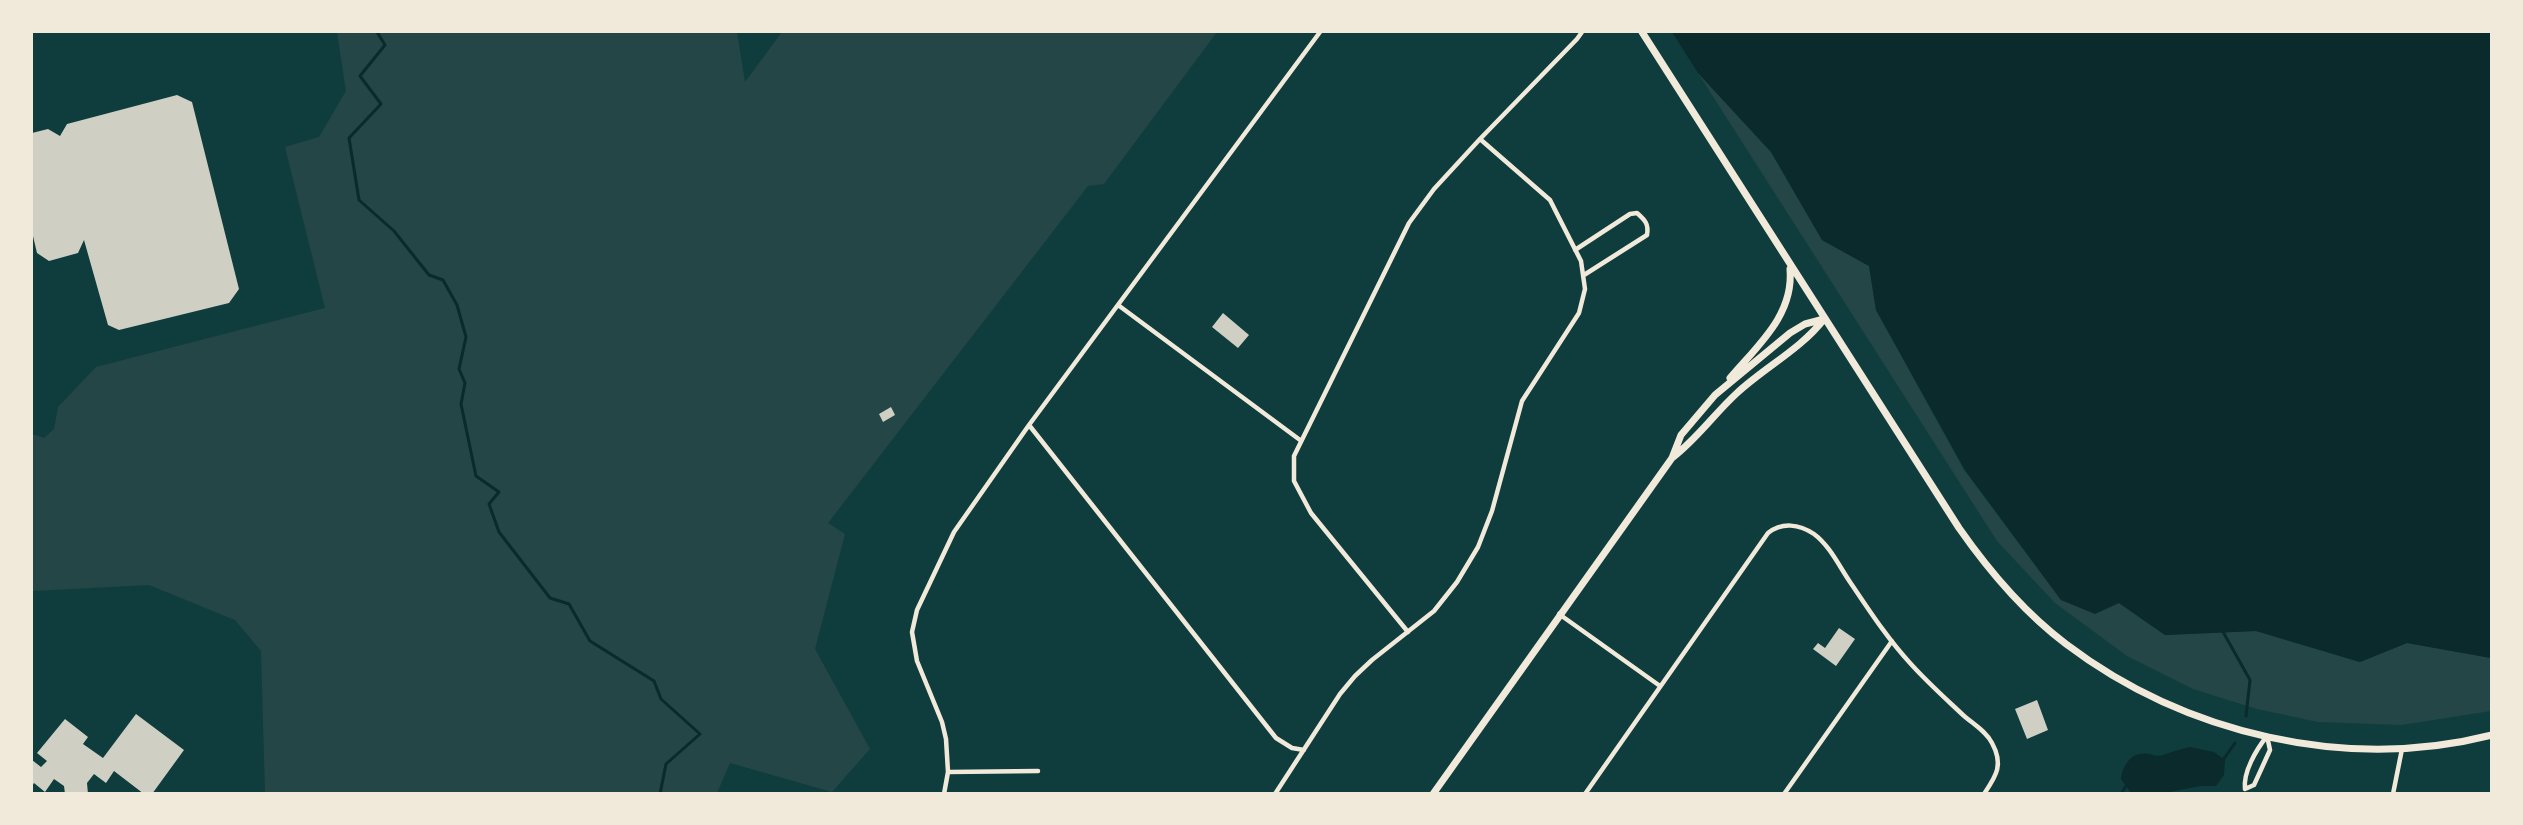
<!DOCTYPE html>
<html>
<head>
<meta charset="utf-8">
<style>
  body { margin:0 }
  #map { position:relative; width:2523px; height:825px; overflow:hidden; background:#0f3d3e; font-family:"Fira Sans Condensed",sans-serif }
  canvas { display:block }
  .frame { position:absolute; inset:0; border:33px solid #f1e9da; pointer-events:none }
</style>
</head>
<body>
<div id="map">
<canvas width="2523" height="825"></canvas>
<div class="frame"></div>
</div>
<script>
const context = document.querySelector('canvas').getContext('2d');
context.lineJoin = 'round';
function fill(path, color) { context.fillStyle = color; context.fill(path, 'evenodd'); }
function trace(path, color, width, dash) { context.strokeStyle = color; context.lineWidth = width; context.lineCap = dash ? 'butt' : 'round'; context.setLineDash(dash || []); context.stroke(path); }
const green = new Path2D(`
  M337 32H737L745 82 782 32H1217L1104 184 1088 186 828 523 845 534 815 649 870 749 832 792 730 763 717 793H265L261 651 235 620 149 585 32 591V434L44 438 54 429 58 407 96 367 325 308 285 147 319 137 346 91Z
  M1698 73 1771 152 1822 240 1869 266 1876 310 1964 470 2061 600 2119 603 2165 635 2256 631 2360 662 2407 643 2491 658V711L2401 725 2318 722 2257 709 2193 689 2127 656 2055 603 1997 541Z`);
const water = new Path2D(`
  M1672 32H2491V658L2407 643 2360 662 2256 631 2165 635 2119 603 2095 614 2061 600 1965 470 1876 310 1869 266 1822 240 1771 152 1698 73Z
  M2190 747 2214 752 2225 760 2224 775 2216 786H2201L2164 793H2131L2121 779C2123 764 2132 751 2149 754 2154 755 2158 757 2163 755 2172 752 2180 749 2190 747Z`);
const stream = new Path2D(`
  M377 32 385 45 360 76 381 104 349 138 359 200 394 231 429 275 443 280 457 305 466 337 459 369 465 383 461 404 476 476 499 492 489 504 499 532 550 598 569 604 590 641 654 681 661 699 700 734 666 764 660 794
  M2222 630 2250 680 2246 716
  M2223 760 2235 743
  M2121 794 2126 786 2130 785`);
const building = new Path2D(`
  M177 95 192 102 239 289 229 303 119 330 108 325 84 240 78 253 49 261 37 253 32 232V133L48 129 60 136 67 124Z
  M1223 313 1249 335 1238 348 1212 327Z
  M891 407 895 415 883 422 879 414Z
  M1839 628 1855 639 1836 666 1813 649 1818 643 1825 648Z
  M2037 700 2048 730 2027 739 2015 709Z
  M136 714 184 750 152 794H144L114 771 106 783 94 774 87 783 88 794H65L64 786 54 779 45 792 34 783 32 786V760L41 767 47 761 37 753 65 719 88 737 83 744 103 758Z`);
const minor = new Path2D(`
  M1575 250 1630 214 1637 213C1645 220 1649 224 1647 235L1584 275
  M1118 305 1300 440
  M1029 425 1276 738 1292 748 1304 750
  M1559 614 1660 686
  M1408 632 1311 513 1294 481V456L1409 223 1434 189 1480 139 1577 39 1582 32
  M2267 736 2270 750 2254 785 2245 789C2243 772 2256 750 2267 736Z
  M948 772 1038 771
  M944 794 948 772 946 739 942 722 917 661 912 632 917 610 954 532 1029 425 1320 32
  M1275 794 1340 694 1355 676 1372 660 1434 611 1457 582 1478 547 1492 511 1522 401 1579 313 1585 289 1581 261 1550 200 1480 139
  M1585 794 1768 533C1782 522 1799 524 1814 534 1830 546 1839 566 1850 582 1869 610 1887 638 1910 663 1927 682 1945 698 1963 715 1973 724 1986 731 1992 743 2004 765 1996 776 1984 794
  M1784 794 1892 641
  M2393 794 2402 749`);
const secondary = new Path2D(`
  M1642 32 1959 528C1989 571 2025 613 2066 644 2185 734 2346 772 2492 735
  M1730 378C1758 345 1794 315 1790 269
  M1672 458C1697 439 1714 414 1737 393 1765 367 1801 349 1824 319
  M1433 794 1672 458 1681 435 1715 395 1790 333 1805 324 1824 319`);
fill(green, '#244646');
fill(water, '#0a2a2b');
trace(stream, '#0a2a2b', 3);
fill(building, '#cfcfc3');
trace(minor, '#f1e9da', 4.5);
trace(secondary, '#f1e9da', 7);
</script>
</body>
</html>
